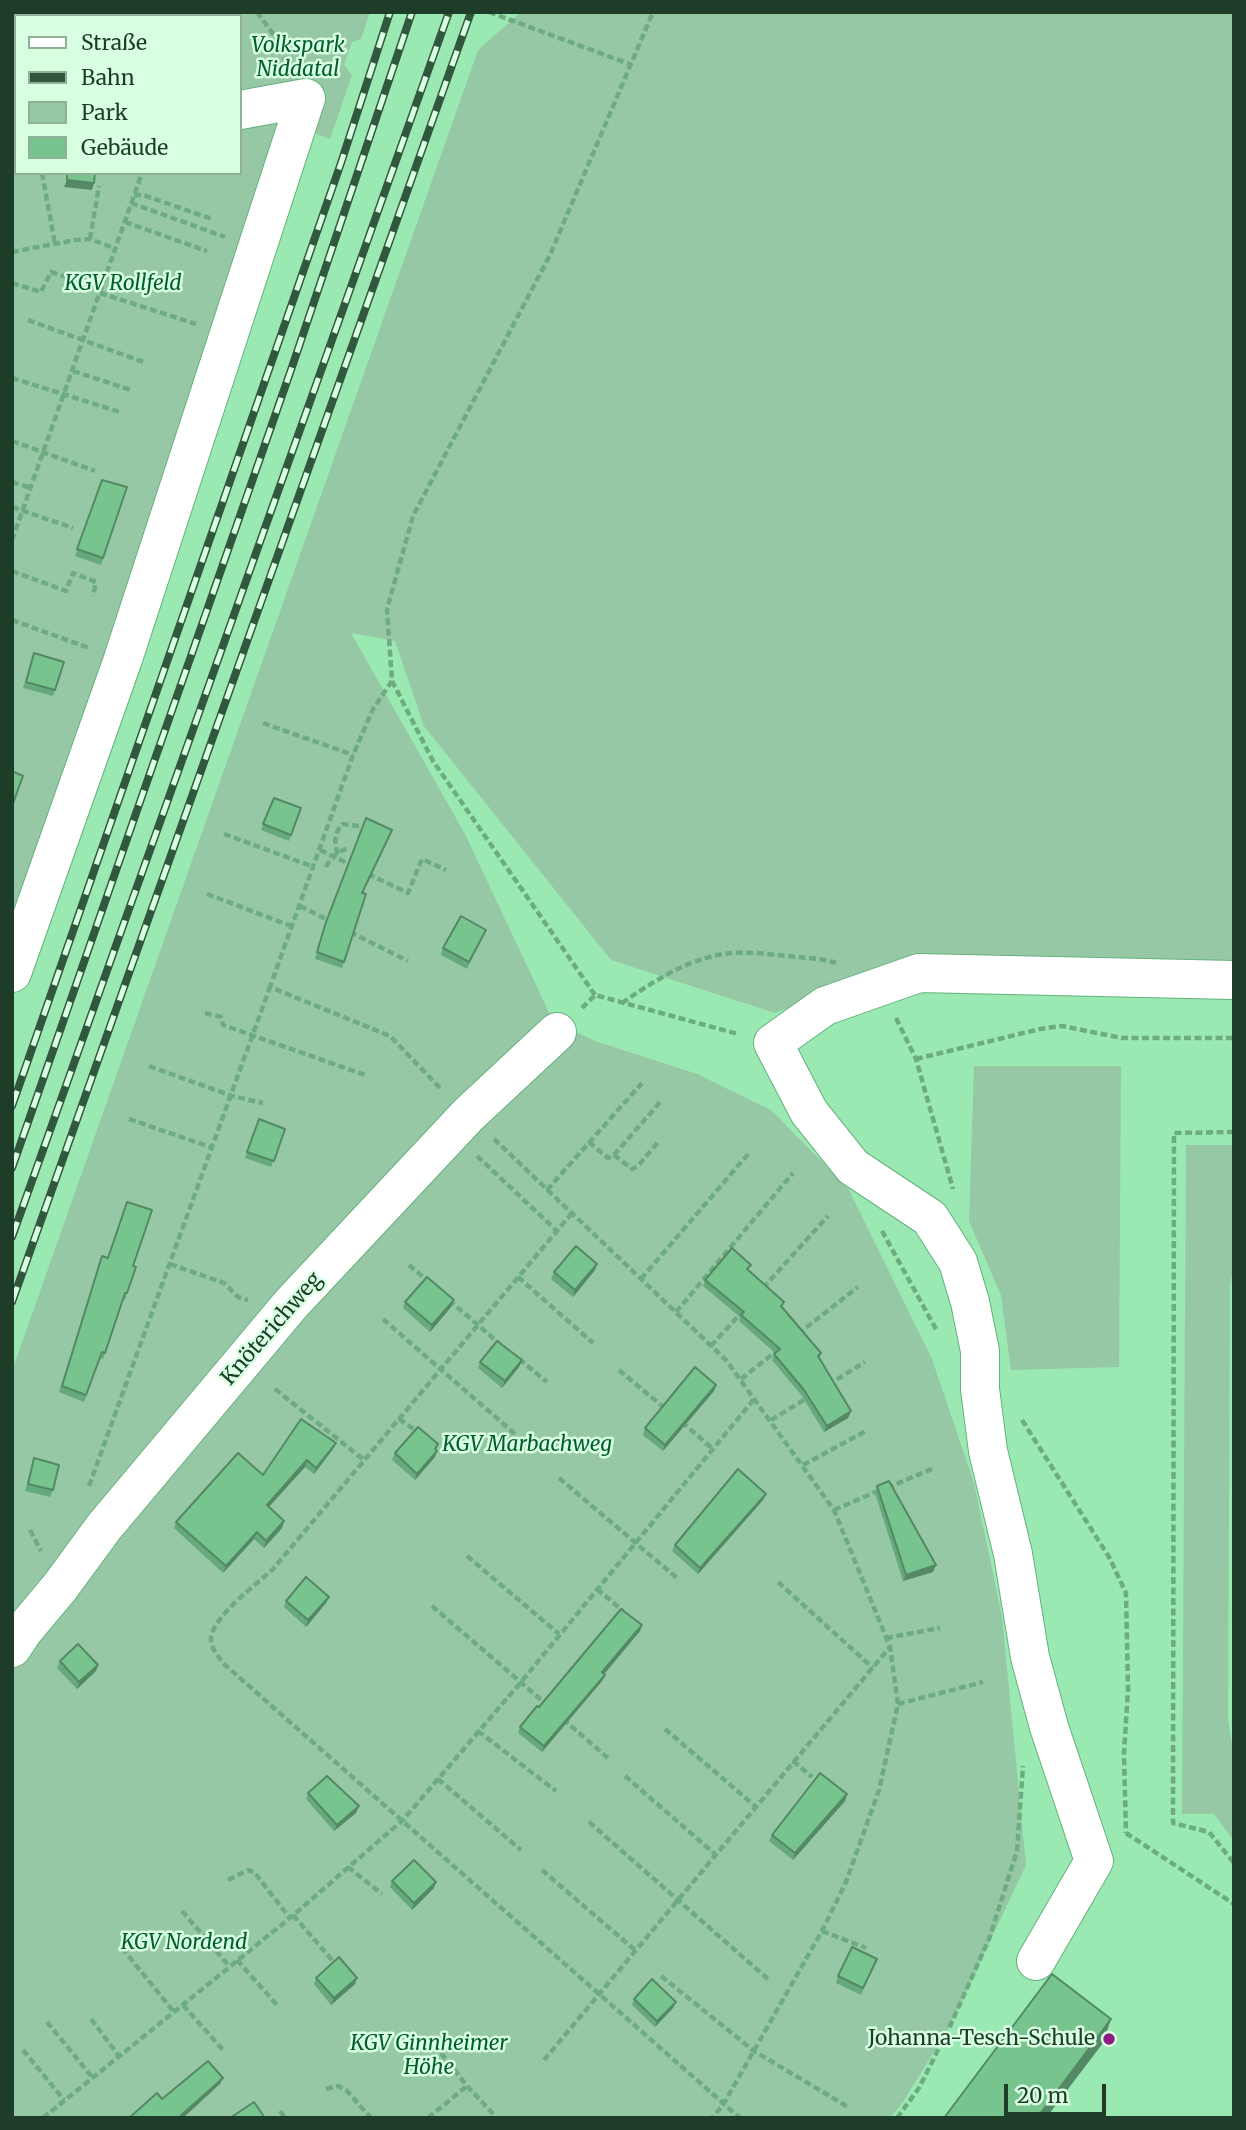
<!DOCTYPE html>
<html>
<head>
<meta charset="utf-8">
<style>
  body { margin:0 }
  #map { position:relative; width:1246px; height:2130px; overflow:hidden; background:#9ae8b2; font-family:Merriweather,serif }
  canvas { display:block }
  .frame { position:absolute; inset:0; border:14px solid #1d3d28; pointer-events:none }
  .legend { position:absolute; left:14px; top:14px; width:228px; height:161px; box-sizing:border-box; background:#d9ffe3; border:2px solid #8eb198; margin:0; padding:9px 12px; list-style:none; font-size:21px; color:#1d3d28 }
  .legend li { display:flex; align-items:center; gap:14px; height:35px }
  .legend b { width:35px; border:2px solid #8eb198 }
  .scale { position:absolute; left:1004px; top:2084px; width:102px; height:32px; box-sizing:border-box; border:4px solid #1d3d28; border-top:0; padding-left:9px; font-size:21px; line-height:24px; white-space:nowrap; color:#1d3d28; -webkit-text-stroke:5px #d9ffe3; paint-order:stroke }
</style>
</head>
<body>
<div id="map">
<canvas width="1246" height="2130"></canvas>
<div class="frame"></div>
<ul class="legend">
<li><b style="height:9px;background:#fff"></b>Straße</li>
<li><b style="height:9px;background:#31583e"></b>Bahn</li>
<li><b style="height:19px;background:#97c8a5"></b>Park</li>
<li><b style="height:19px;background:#77c48f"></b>Gebäude</li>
</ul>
<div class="scale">20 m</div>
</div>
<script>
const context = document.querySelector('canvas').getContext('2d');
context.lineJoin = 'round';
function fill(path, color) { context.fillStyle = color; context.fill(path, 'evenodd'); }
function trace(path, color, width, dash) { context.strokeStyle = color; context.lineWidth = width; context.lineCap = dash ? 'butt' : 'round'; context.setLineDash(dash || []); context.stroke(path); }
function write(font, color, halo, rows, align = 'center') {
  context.font = font + ' Merriweather,serif'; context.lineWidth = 5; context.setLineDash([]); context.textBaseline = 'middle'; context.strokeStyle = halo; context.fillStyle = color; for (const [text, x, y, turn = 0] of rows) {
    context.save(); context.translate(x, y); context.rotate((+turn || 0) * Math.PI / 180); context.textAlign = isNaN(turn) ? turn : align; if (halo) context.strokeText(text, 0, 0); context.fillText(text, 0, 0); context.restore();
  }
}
const green = new Path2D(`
  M12 12H370L361 39 352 42 344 65 352 75 330 139 293 125 12 943ZM16 16H240V173H16Z
  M521 12H1234V965L893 964 775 1013 611 960 424 726 395 641 351 633 465 834 553 1021 595 1041 697 1074 771 1110 848 1188 932 1359 974 1483 1002 1616 1026 1865 950 2026 903 2102 890 2118H12V1671L25 1654 12 1641V1371L478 50Z
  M974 1066H1121L1119 1367 1011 1370 1001 1295 969 1221Z
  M1186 1145H1234V1260L1230 1288 1228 1720 1234 1758V1841L1214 1814H1182Z`);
const path = new Path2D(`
  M257 12 274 35 288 67
  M489 12 632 65
  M102 16 112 12
  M12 21H16
  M42 173 55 244
  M134 195H143L212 219
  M131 203 225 237
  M125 222 207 251
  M90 239 99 186
  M12 252 75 240 90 239 116 249
  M12 283 41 292 51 272 102 289
  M100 293 196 324
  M28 320 146 363
  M73 371 131 390
  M12 378 120 412
  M12 441 95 471
  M12 482 31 488
  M12 507 73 528
  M12 540 142 173
  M12 571 66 591 73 573 96 582 93 596
  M12 620 89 648
  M392 681 373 709 353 755 270 987 390 1036 442 1090
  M263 723 353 755
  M224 834 314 867
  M320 850 351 865
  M338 854C333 843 335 833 342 824L359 826
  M326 867C329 860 339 850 347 849
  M368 874 408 893 422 859 446 870
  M207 894 291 926
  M300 906 330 921
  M350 932 408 961
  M595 995 433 761 392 681 387 609 413 516 550 255 653 12
  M622 1003C651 983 683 962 718 955 740 950 766 954 788 956 804 958 821 958 836 963
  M582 1008 595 995 738 1034
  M205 1013 221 1017 223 1025 365 1075
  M896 1018 916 1059 953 1189
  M916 1059 1040 1029 1062 1026 1122 1038H1234
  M149 1066 232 1096 263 1103
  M129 1119 213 1148
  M1234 1132 1174 1133 1173 1808V1823L1209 1832 1234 1863
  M494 1139 726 1360 834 1510 890 1647 898 1704 879 1790 846 1882 822 1931 723 2105 712 2118
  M589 1142 608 1158 614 1155 661 1101
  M614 1155 632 1169 638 1166 659 1141
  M477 1156 557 1231
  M547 1190 642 1083
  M572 1213 273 1569C258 1583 211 1618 211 1639 211 1649 218 1656 224 1664L740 2118
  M882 1231 937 1331
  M170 1264 224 1283 238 1297 248 1300
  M409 1265 430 1283
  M518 1277 593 1343
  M641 1279 749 1153
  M763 1288 828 1216
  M449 1300 501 1345
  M676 1312 793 1173
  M383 1319 515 1434
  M798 1334 858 1287
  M711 1346 741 1313
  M519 1359 547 1382
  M619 1370 667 1410
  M741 1379 778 1350
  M828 1385 865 1362
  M275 1389 364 1460
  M399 1419 418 1432
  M771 1420 809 1397
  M1022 1420 1109 1557 1126 1593 1128 1689 1124 1754 1126 1833
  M682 1422 713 1449
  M803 1465 866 1431
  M559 1478 677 1578
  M89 1486 270 987
  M887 1488 934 1468
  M834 1510 878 1491
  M30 1530 41 1551
  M467 1556 559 1634
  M778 1582 873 1668
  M597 1589 623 1611
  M432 1606 546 1704
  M886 1638 940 1628
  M898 1704 983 1682
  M563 1719 609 1759
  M665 1729 755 1806
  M478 1731 556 1791
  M793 1761 812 1777
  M625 1776 715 1854
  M438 1779 521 1850
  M589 1822 769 1980
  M1126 1833 1234 1904
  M348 1867 382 1894
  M542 1870 636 1951
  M228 1880 248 1870 254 1872 290 1918
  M182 1911 229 1966
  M293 1915 332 1960
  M822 1931 866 1948
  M122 1948 174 2012
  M237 1960 277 2005
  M661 1976 754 2051 848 2107
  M183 2005 224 2051
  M91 2019 119 2056
  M47 2022 92 2077
  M23 2050 64 2100
  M441 2053 467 2086 497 2118
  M544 2060 890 1647
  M326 2089 338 2086 346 2090 371 2118
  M280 2111 285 2118
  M43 2118 290 1918 403 1820 521 1682 755 1398
  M428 2118 467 2086
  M897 2118 919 2088 950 2026 989 1939 1017 1851 1023 1766`);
const minor = new Path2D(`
  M12 973 123 659 306 98 240 110
  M12 1648 24 1630 60 1587 104 1527 291 1304 468 1115 557 1032
  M1036 1961 1094 1861 1049 1727 1030 1657 1013 1554 988 1451 980 1389V1351L970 1302 958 1262 930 1218 853 1167 809 1112 773 1043 825 1006 919 973 1234 980`);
const rail = new Path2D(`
  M12 1106 341 163 390 12
  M12 1168 292 367 412 12
  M12 1237 449 12
  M12 1302 471 12`);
const wall = new Path2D(`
  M102 480 127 487 101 565 75 556Z
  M34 653 64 662 53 696 23 688Z
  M274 798 301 808 289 841 261 830Z
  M389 836 363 893 366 894 342 968 315 959 324 928Z
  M483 936 467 969 441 955 443 948Z
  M259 1119 285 1129 271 1167 245 1158Z
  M100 1262 133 1266 127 1293 125 1300 123 1299 103 1359 100 1358 84 1402 59 1392Z
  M597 1264 595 1270 573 1297 551 1279 554 1272Z
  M749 1270 784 1302 782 1308 821 1353 819 1359 851 1411 848 1418 824 1432 802 1396 772 1360 775 1353 739 1321 740 1317 703 1286 705 1280Z
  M454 1300 451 1307 430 1332 403 1308 405 1302Z
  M522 1360 519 1367 502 1388 478 1368 480 1362Z
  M716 1385 714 1391 663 1451 643 1435 645 1428Z
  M438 1444 435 1457 415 1480 392 1460 395 1453Z
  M333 1449 314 1474 305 1467 269 1507 284 1521 282 1528 264 1548 254 1539 223 1573 174 1528 176 1522 263 1475Z
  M34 1458 53 1490 50 1497 25 1491Z
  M877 1486 933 1572 903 1581 875 1493Z
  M766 1494 763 1500 698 1574 672 1551 675 1545Z
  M329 1597 326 1603 306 1627 284 1607 286 1601Z
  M642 1625 640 1631 604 1674 602 1681 542 1752 518 1733 520 1727 539 1707Z
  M60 1661 98 1665 96 1671 77 1689 57 1668Z
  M308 1793 359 1806 356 1813 334 1831 306 1799Z
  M847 1794 845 1801 793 1860 769 1841 772 1835Z
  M392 1881 434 1888 412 1910 390 1887Z
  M874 1965 861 1995 836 1983 838 1976Z
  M316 1978 355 1984 331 2005 314 1984Z
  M634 1999 676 2002 673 2008 655 2027 632 2005Z`);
const shadedWall = new Path2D(`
  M67 180 94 183 92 190 64 187Z
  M597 1264 595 1270 573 1297 575 1290Z
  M454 1300 451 1307 430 1332 432 1325Z
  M522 1360 519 1367 502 1388 505 1381Z
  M716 1385 714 1391 663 1451 665 1445Z
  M851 1411 848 1418 824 1432 827 1426Z
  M336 1443 333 1449 314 1474 316 1468Z
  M437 1451 435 1457 415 1480 417 1474Z
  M307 1460 305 1467 264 1512 267 1505Z
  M766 1494 763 1500 698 1574 700 1568Z
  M284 1521 282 1528 264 1548 266 1541Z
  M257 1532 254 1539 223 1573 226 1566Z
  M936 1565 933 1572 903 1581 906 1575Z
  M329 1597 326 1603 306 1627 308 1620Z
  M642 1625 640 1631 600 1679 602 1672Z
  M98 1665 96 1671 77 1689 79 1682Z
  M605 1675 602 1681 542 1752 544 1746Z
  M847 1794 845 1801 793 1860 795 1853Z
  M359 1806 356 1813 334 1831 337 1825Z
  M436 1882 434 1888 412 1910 414 1903Z
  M357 1978 355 1984 331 2005 334 1998Z
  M676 2002 673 2008 655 2027 657 2021Z
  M1111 2019 1103 2043 1046 2118H1037Z
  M223 2078 220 2084 183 2118H178Z`);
const building = new Path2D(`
  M67 173H95L94 183 67 180Z
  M102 480 127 487 103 558 77 549Z
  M34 653 64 662 55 690 26 682Z
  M12 771 23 776 12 806Z
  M274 798 301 808 291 835 263 824Z
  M366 818 392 830 362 893 366 894 344 962 317 952 326 922Z
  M461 916 486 930 469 962 443 948Z
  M259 1119 285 1129 274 1161 247 1152Z
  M127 1202 152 1210 133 1266 136 1267 127 1293H125L105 1353 102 1352 86 1395 62 1386 102 1256 108 1258Z
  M576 1246 597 1264 575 1290 554 1272Z
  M732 1248 751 1265 747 1269 784 1302 781 1306 821 1353 818 1356 851 1411 827 1426 804 1390 774 1354 780 1349 741 1315 744 1312 705 1280Z
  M427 1277 454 1300 432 1325 405 1302Z
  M497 1341 522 1360 505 1381 480 1362Z
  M695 1367 716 1385 665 1445 645 1428Z
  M301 1419 336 1443 316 1468 307 1460 267 1505 284 1521 266 1541 257 1532 226 1566 176 1522 238 1453 263 1475Z
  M418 1427 438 1444 435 1449 437 1451 417 1474 395 1453Z
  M34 1458 59 1465 53 1490 28 1484Z
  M738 1469 766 1494 700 1568 675 1545Z
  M889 1481 936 1565 906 1575 877 1486Z
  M306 1577 329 1597 308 1620 286 1601Z
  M621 1609 642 1625 602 1672 605 1675 544 1746 520 1727 537 1706 539 1707Z
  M78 1644 98 1665 79 1682 60 1661Z
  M820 1773 847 1794 795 1853 772 1835Z
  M327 1776 359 1806 337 1825 308 1793Z
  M414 1860 436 1882 414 1903 392 1881Z
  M852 1947 877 1959 863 1988 838 1976Z
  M339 1957 357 1978 334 1998 316 1978Z
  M1052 1974 1111 2019 1037 2118H944Z
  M652 1979 676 2002 657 2021 634 1999Z
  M208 2061 223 2078 178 2118H129L157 2093 162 2099Z
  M254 2102 265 2118H230Z`);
const markers = [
  [1109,2039,7,"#8d1d80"]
];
const parkNames = [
  ["Volkspark",298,46],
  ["Niddatal",298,70],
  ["KGV Rollfeld",123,284],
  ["KGV Marbachweg",527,1445],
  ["KGV Nordend",184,1943],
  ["KGV Ginnheimer",429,2044],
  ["Höhe",429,2068]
];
const streetNames = [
  ["Knöterichweg",272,1329,-49]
];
const poiNames = [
  ["Johanna-Tesch-Schule",1095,2039]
];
fill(green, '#97c8a5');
trace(minor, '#64b17d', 40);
trace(path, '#6dab81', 4.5, [7, 3.5]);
trace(minor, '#fff', 38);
trace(rail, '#31583e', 8);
trace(rail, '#d9ffe3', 5, [16]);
fill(wall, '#66a97b');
fill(shadedWall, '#538964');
fill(building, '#77c48f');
trace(building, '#538964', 2);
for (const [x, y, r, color] of markers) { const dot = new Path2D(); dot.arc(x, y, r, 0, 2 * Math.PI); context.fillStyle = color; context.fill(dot); trace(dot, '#d9ffe3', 2.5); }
write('italic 21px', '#035d30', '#d9ffe3', parkNames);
write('21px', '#1d3d28', '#d9ffe3', streetNames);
write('21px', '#1d3d28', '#d9ffe3', poiNames, 'right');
</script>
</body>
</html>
